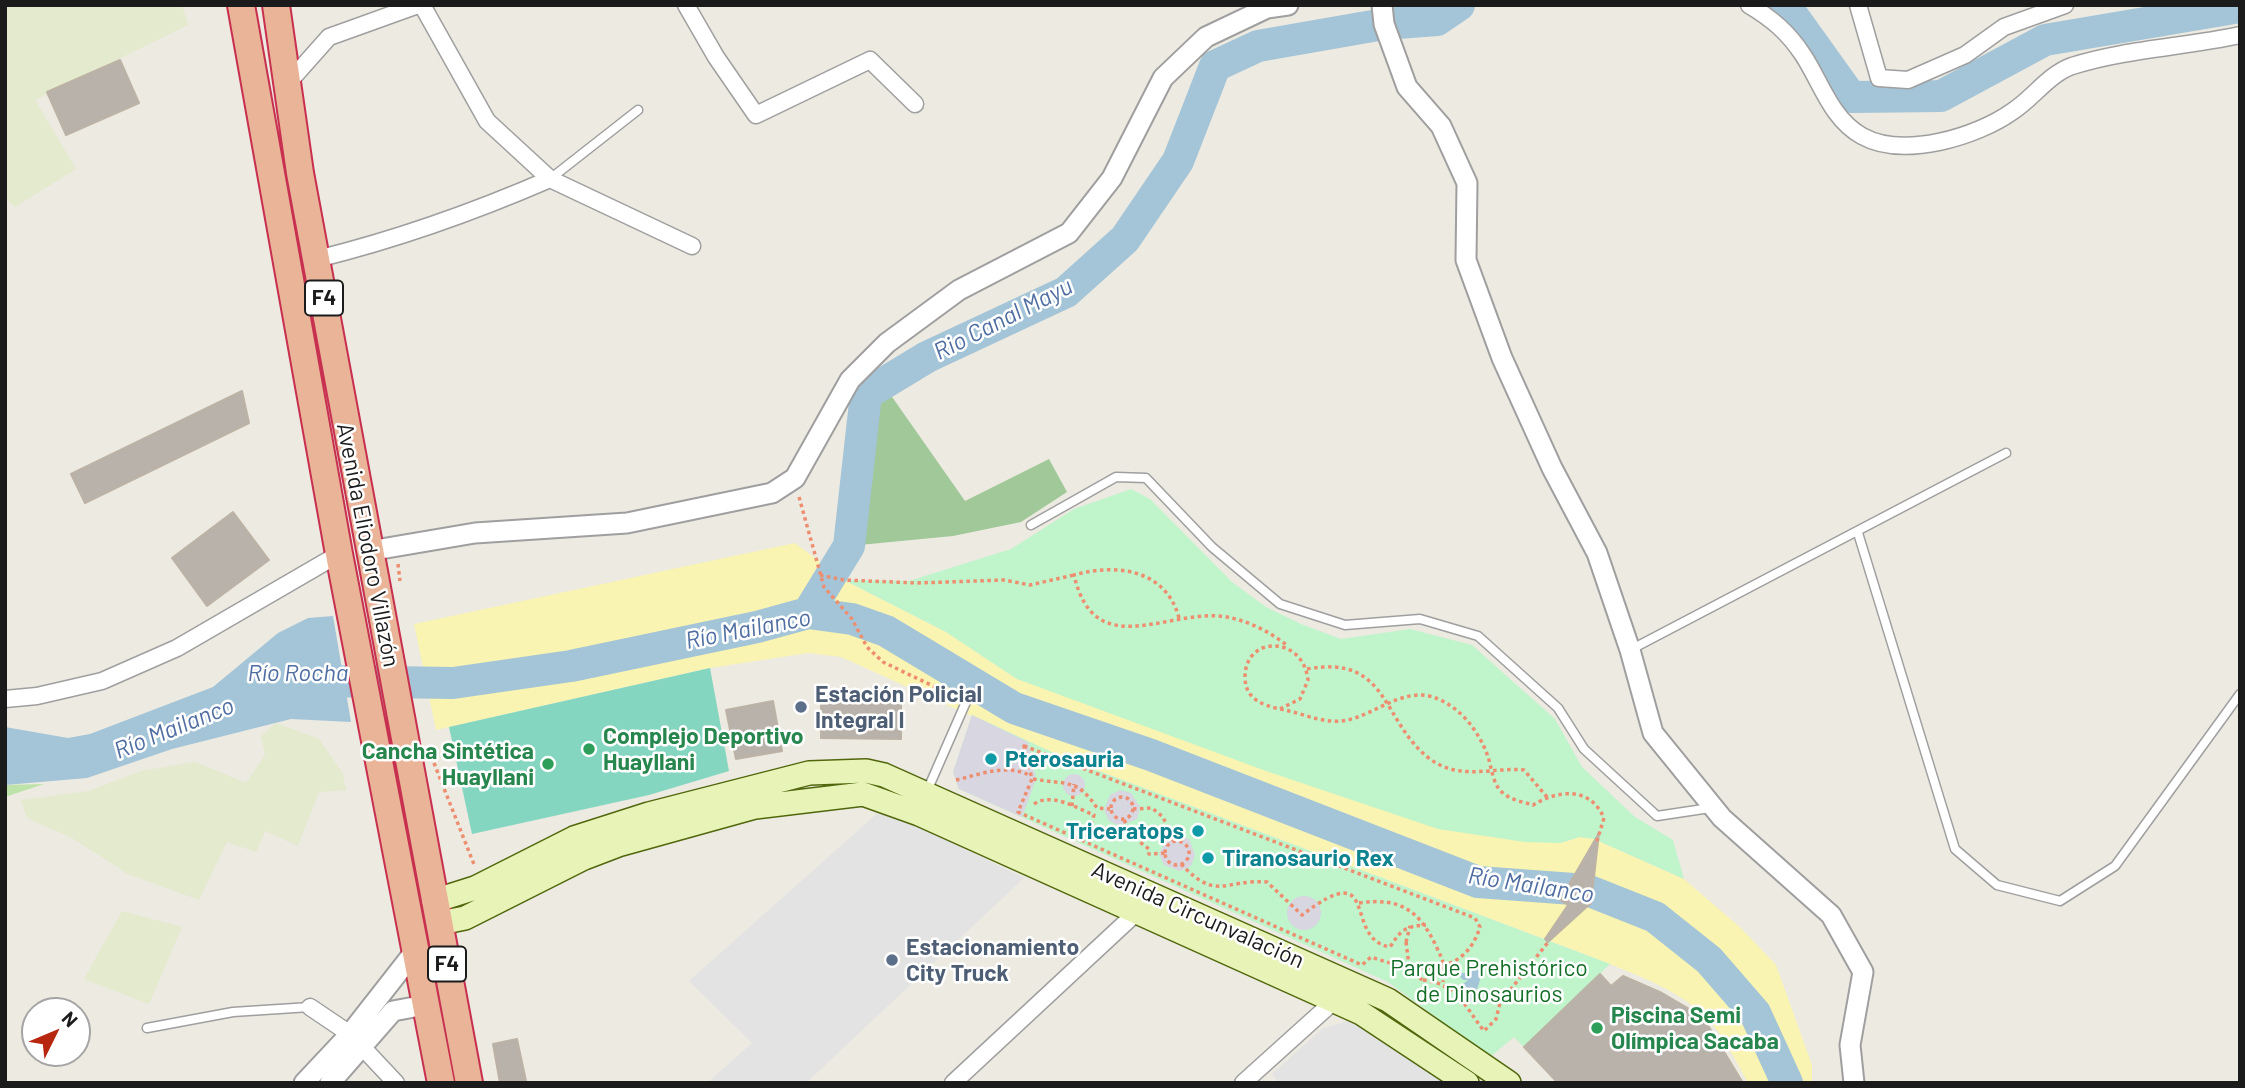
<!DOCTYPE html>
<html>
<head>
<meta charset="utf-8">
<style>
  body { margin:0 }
  #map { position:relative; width:2245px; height:1088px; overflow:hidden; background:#eceae1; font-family:Barlow,sans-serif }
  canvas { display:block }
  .frame { position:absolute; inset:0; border:7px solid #1b1b1b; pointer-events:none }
  .north { position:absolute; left:21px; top:997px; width:70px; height:70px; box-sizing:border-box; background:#fff; border:2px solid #a4a4a4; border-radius:50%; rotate:47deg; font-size:19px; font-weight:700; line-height:28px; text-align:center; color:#1b1b1b }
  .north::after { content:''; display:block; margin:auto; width:24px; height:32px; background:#b7260f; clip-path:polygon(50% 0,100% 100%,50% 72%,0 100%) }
</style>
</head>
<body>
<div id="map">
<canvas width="2245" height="1088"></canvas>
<div class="frame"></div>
<div class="north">N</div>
</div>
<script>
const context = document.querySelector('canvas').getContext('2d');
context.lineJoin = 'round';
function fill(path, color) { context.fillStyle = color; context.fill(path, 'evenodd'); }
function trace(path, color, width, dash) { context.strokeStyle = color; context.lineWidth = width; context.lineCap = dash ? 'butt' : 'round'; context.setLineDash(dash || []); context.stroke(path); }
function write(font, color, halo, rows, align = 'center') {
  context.font = font + ' Barlow,sans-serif'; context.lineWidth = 5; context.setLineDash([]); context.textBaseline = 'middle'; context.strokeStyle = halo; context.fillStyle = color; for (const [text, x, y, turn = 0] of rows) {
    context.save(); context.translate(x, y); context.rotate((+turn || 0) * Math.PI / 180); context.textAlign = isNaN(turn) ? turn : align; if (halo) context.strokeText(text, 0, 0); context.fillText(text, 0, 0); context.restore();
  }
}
const farmland = new Path2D(`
  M5 5H182L188 25 35 100 76 169 15 207 5 198Z
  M276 723 319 739 343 774 346 790 319 792 298 846 265 831 256 852 227 842 199 900 128 874 72 838 27 818 21 800 89 791 141 771 195 762 246 783 265 755 261 736Z
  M122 911 182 927 149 1004 84 979Z`);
const grass = new Path2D(`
  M44 784 5 797V785Z`);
const forest = new Path2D(`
  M883 384 965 501 1049 459 1067 492 1021 522 953 536 849 546 866 394Z`);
const sand = new Path2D(`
  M795 543 844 580 946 632 1017 679 1560 843 1580 837 1594 839 1684 879 1742 929 1776 965 1812 1065V1083H1748C1735 1059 1721 1029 1699 1011 1669 985 1628 972 1592 957L1067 759 841 657 808 653 710 668 436 730 414 624Z`);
const park = new Path2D(`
  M1131 489 1150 499 1232 582 1266 607 1301 624 1341 639 1410 629 1472 645 1555 719 1582 767 1635 817 1673 840 1684 879 1594 839 1580 837 1560 843 1525 842 1438 829 1266 771 1017 679 946 632 844 580 909 581 1011 549 1074 509Z
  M972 715 1067 759 1610 964 1524 1047 1514 1037 1490 1057 1388 982 959 789 953 772Z`);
const pitch = new Path2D(`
  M710 668 729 771 649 795 472 834 449 727Z`);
const parking = new Path2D(`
  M882 809 1024 878 806 1083H707L752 1043 689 981Z
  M1353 1019 1446 1083H1279L1272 1074 1322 1029Z`);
const plaza = new Path2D(`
  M972 715 1028 742 1036 779 1022 817 959 789 953 772Z
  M1063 785a11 11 0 1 1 22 0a11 11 0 1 1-22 0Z
  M1120 790 1131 793 1140 807 1137 819 1120 826 1109 821 1104 810 1110 795Z
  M1178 835 1189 839 1195 855 1191 866 1180 871 1164 865 1159 854 1167 838Z
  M1287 913a17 17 0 1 1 34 0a17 17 0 1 1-34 0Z`);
const water = new Path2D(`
  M333 616 351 722 291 719 172 749 87 778 5 785V727L68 738 90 734 213 687 278 633 308 618Z
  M1473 962 1478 966 1480 980 1473 1002 1466 1003 1469 989 1465 993 1456 990 1468 980H1463L1457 973H1470L1466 963Z`);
const river = new Path2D(`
  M1785 5 1851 97 1941 96 2045 40 2240 7
  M808 613 849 546 866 394 927 357 1066 292 1125 239 1178 161 1215 66 1258 46 1384 24 1437 20 1459 5
  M303 683 319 681 453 683 571 666 757 627 808 613 852 619 886 631 1014 708 1151 755 1478 882 1587 890 1655 917 1709 960 1755 1013 1787 1083`);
const building = new Path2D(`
  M120 60 139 103 66 135 47 92Z
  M242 391 249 423 85 503 71 474Z
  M233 512 269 560 207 606 172 558Z
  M821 695 901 696V739L821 738Z
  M773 701 782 751 736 759 726 710Z
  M1599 833 1591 903 1548 942 1545 939 1568 905 1560 900Z
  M1600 974 1611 986 1623 976 1662 993 1691 1010 1709 1027 1743 1083H1558L1524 1047Z
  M517 1039 526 1081 500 1083 493 1044Z`);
const path = new Path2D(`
  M799 497 824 587 852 619 867 647 883 662 954 696
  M398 564 400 581
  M820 575 844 580 917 583 1004 580 1030 585 1074 575
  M1179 618C1166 569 1116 563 1074 575 1094 661 1162 612 1219 616 1243 618 1269 631 1288 646
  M1307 669C1390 654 1381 722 1430 759 1460 781 1492 767 1524 770L1547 797
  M1280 709 1300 699 1308 680C1303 635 1245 635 1245 677 1245 699 1262 705 1280 709 1303 713 1324 725 1348 720 1374 714 1401 690 1429 696 1457 703 1477 728 1487 754 1492 767 1492 784 1503 793 1511 800 1523 802 1533 805 1558 790 1590 786 1604 818L1597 841
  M1024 746 1475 918 1480 927C1464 979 1413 972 1371 957L1362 965 1018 812 1032 779Z
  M434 763 475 867
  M1033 779C1067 785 1077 778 1097 808L1110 809
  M956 780C982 774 1007 763 1031 776
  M1111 808a11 11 0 1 1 22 0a11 11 0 1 1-22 0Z
  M1034 804C1052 792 1076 808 1094 815L1091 825
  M1072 806 1074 784
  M1133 809 1152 808 1163 817 1174 842
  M1124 820 1136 839 1149 849V854L1165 853
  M1165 853a12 12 0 1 1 24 0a12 12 0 1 1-24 0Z
  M1181 864C1217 902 1224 879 1267 882L1302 915C1382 854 1342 939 1390 947 1401 930 1405 926 1426 925
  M1359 903C1400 897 1419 910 1436 946 1443 960 1446 967 1443 982
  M1406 942 1410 926
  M1423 980C1457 984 1464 1005 1484 1031L1496 1019 1500 1003 1549 941`);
const service = new Path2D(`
  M550 179 638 110
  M1031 525 1116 477 1146 478 1212 547 1280 604 1345 625 1420 619 1478 636 1558 708 1584 749 1657 816 1710 808
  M1858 533 1955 849 1997 885 2060 901 2115 866 2240 694
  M1630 650 2006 453
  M927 791 966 702
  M147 1028 233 1012 310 1007`);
const minor = new Path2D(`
  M422 5 487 121 550 179 692 246
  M686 5 716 57 756 115 870 60 915 104
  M1749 5C1771 18 1788 32 1803 55 1821 82 1831 119 1862 136 1903 159 1977 137 2013 111 2033 98 2049 74 2072 66 2126 49 2185 47 2240 35
  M1858 5 1879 78 1908 80 1965 55 2004 27 2065 5
  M289 82 329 37 418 5
  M317 259C398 239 474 212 550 179
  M5 699 37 696 102 681 177 648 339 554
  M310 1007 350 1034 396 1083
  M953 1083 1137 912
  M1243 1083 1334 1001 1337 994`);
const tertiary = new Path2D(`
  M1382 5 1384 24 1407 87 1441 126 1467 183 1466 260 1502 358 1552 468 1597 553 1630 650 1653 733 1722 818 1831 915 1863 972 1850 1045 1854 1083
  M369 551 475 533 627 523 772 493 795 478 850 380 887 343 959 290 1069 233 1112 178 1163 78 1206 37 1267 8 1288 5
  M304 1083 350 1034 415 951
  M330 1083 393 1011 425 1005`);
const secondary = new Path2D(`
  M434 901 475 888 574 838 649 814 809 773 866 771 884 775 1388 1000 1509 1083
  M440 923 465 918 584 858 618 845 755 807 863 794 919 814 1361 1013 1467 1083`);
const trunk = new Path2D(`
  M241 5 339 554 441 1083
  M276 5 300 173 469 1083`);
const pathBridge = new Path2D(`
  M1406 942 1410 973 1423 980`);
const markers = [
  [801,707,7,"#5c6f8a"],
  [589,749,7,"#2e9e5b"],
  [991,759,7,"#0f9aa8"],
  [548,764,7,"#2e9e5b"],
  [1198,831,7,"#0f9aa8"],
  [1208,858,7,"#0f9aa8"],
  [892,960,7,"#5c6f8a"],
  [1597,1028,7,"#2e9e5b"]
];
const shields = [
  [324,298,38],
  [447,964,38]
];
const shieldNames = [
  ["F4",324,298],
  ["F4",447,964]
];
const streetNames = [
  ["Avenida Eliodoro Villazón",368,545,79],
  ["Avenida Circunvalación",1198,915,24]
];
const serviceNames = [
  ["Estación Policial",815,694],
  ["Integral I",815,720],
  ["Estacionamiento",906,947],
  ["City Truck",906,973]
];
const leisureNames = [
  ["Complejo Deportivo",603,736],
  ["Huayllani",603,762],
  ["Cancha Sintética",534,751,"right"],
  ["Huayllani",534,777,"right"],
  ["Piscina Semi",1611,1015],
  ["Olímpica Sacaba",1611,1041]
];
const cultureNames = [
  ["Pterosauria",1005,759],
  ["Triceratops",1184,831,"right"],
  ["Tiranosaurio Rex",1222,858]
];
const parkNames = [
  ["Parque Prehistórico",1489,968],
  ["de Dinosaurios",1489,994]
];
const waterNames = [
  ["Rio Canal Mayu",1003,319,-27],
  ["Río Mailanco",748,629,-11],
  ["Río Rocha",298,673],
  ["Río Mailanco",174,728,-22],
  ["Río Mailanco",1531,885,9]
];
fill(farmland, '#e4eacd');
fill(grass, '#bee3aa');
fill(forest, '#a0c899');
fill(sand, '#f9f4b2');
fill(park, '#c0f4cb');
fill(pitch, '#84d6c1');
fill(parking, '#e3e3e3');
fill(plaza, '#d7d6e1');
fill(water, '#a4c4d7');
trace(river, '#a4c4d7', 32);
fill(building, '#b8b2ab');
trace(building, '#bcb2a5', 2);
trace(service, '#9f9f9f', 11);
trace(minor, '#9f9f9f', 19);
trace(tertiary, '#9f9f9f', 23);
trace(secondary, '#51670d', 26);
trace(trunk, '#c83050', 30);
trace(path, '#ee8e70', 3.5, [3.5, 3.5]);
trace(service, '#fff', 8);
trace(minor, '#fff', 16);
trace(tertiary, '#fff', 19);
trace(secondary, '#e8f4b7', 23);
trace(trunk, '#e9b498', 26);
trace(pathBridge, '#ee8e70', 3.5, [3.5, 3.5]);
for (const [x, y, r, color] of markers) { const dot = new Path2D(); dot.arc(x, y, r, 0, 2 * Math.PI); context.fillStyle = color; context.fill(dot); trace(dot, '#fff', 2.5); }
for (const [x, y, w] of shields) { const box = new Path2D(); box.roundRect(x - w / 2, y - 17.5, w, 35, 5); context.fillStyle = '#fff'; context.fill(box); trace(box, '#1b1b1b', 2); }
write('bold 21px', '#1b1b1b', null, shieldNames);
write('23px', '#1b1b1b', '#fff', streetNames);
write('bold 23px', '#4e5e75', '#fff', serviceNames, 'left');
write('bold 23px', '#27864d', '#fff', leisureNames, 'left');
write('bold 23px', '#0d838f', '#fff', cultureNames, 'left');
write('23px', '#136f27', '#fff', parkNames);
write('italic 24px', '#506ea2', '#fff', waterNames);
</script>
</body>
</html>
